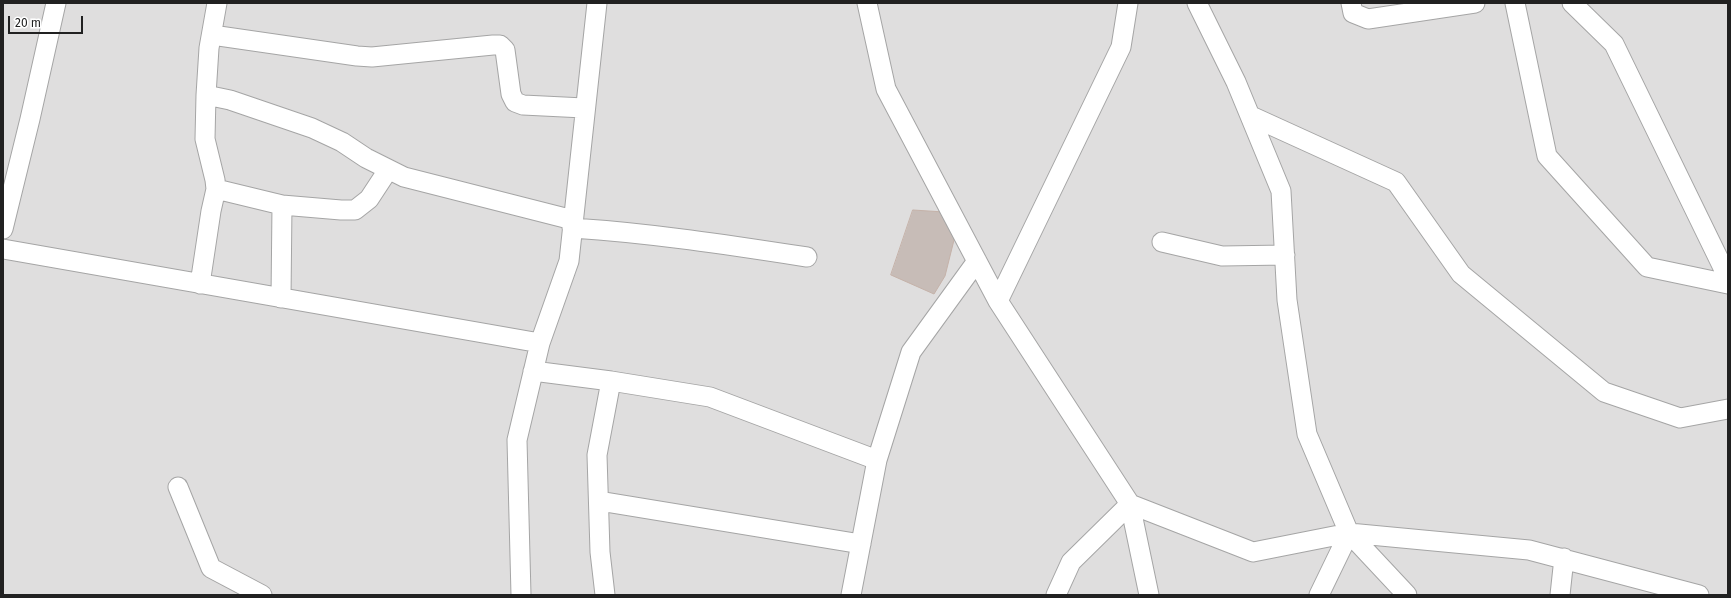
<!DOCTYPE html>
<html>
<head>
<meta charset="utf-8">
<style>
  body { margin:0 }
  #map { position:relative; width:1731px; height:598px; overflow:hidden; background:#f2ede8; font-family:"Fira Sans",sans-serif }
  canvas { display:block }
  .frame { position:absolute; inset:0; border:4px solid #212121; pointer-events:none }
  .scale { position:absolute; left:8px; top:16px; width:75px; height:18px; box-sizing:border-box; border:2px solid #212121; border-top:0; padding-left:5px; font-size:12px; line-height:14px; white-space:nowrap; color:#212121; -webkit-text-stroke:3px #fff; paint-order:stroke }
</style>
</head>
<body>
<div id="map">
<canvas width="1731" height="598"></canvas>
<div class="frame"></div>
<div class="scale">20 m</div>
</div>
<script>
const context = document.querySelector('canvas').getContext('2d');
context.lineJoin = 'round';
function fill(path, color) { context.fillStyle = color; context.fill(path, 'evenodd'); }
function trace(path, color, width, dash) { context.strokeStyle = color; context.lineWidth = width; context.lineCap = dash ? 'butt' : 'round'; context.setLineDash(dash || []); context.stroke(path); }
const residential = new Path2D(`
  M3 3H1728V595H3Z`);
const building = new Path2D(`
  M913 210 944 212 956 232 945 276 934 294 891 275Z`);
const minor = new Path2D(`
  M217 3 209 48 206 95 230 100 312 128 342 142 366 158 404 177 573 220
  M867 3 886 89 998 301 1130 504 1253 552 1349 533 1529 550 1699 595
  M1197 3 1236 82 1281 191 1287 300 1307 434 1349 533 1407 595
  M1351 3 1353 13 1368 19 1475 3
  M1515 3 1547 156 1647 267 1728 284
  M1572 3 1614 44 1728 278
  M212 35 357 56 372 57 493 45H500L505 50 511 94 515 102 523 105 584 108
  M1251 116 1396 182 1461 274 1604 392 1680 418 1728 409
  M216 189 282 205 341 210H355L369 199 388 170
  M572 228C651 233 729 245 807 257
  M3 229 30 119 56 3
  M1162 242 1222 256 1285 255
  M3 249 540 343
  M200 284 211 211 216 189 215 180 205 139 206 95
  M281 298 282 205
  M998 301 1121 47 1128 3
  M533 371 611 381 710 397 877 460
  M178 487 211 568 262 595
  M599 501 861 544
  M1130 504 1149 595
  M521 595 517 440 540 343 569 261 597 3
  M605 595 600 552 597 455 611 381
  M851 595 877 460 911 352 977 261
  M1056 595 1071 562 1130 504
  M1319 595 1349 533
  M1560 595 1564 558`);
fill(residential, '#dfdede');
fill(building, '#c7bcb7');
trace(building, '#c5b2a9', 1);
trace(minor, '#a5a5a5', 21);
trace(minor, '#fff', 19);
</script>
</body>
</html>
